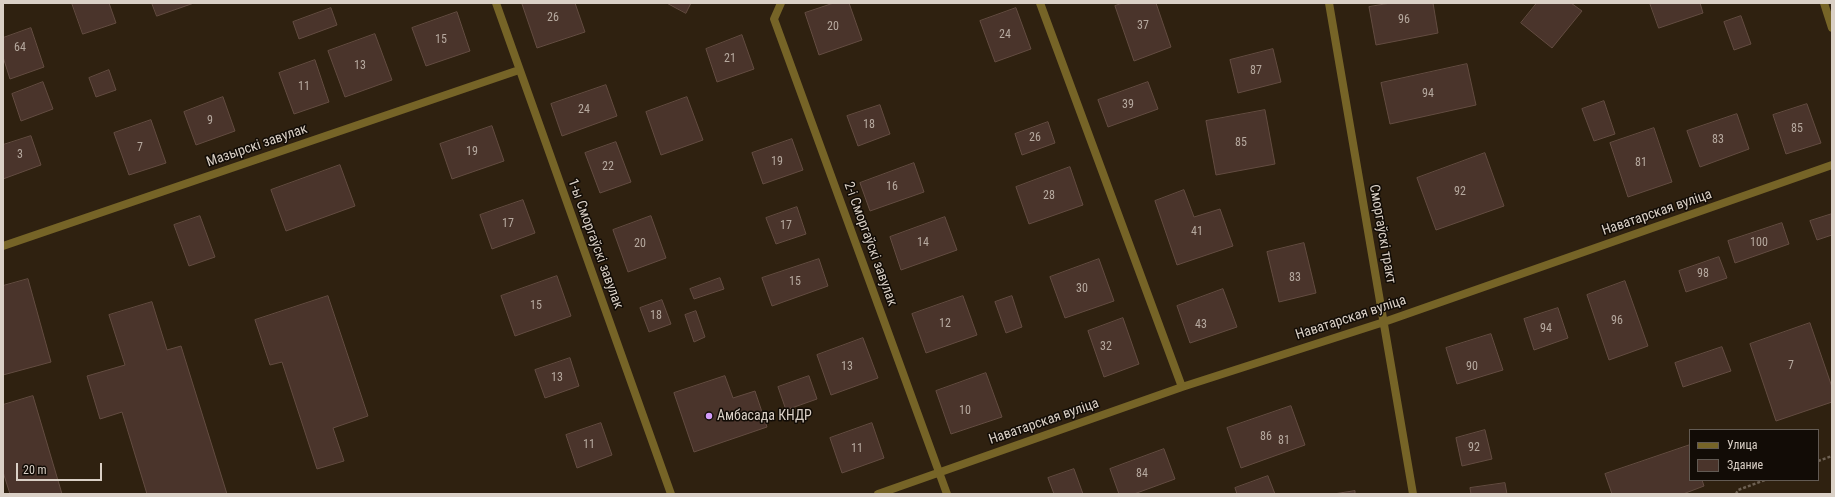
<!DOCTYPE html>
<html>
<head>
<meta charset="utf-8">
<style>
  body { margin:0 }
  #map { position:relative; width:1835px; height:497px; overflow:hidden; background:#2f2110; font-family:"Roboto Condensed",sans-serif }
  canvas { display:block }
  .frame { position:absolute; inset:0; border:4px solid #dad0c6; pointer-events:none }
  .legend { position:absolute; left:1689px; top:429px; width:130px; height:52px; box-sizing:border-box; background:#120c06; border:1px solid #625a53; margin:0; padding:5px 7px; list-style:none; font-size:12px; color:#dad0c6 }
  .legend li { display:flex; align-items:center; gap:8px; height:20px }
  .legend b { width:20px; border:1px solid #625a53 }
  .scale { position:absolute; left:16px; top:463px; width:86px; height:18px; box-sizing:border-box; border:2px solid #dad0c6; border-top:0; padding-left:5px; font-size:12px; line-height:14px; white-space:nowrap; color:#dad0c6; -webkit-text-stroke:3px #120c06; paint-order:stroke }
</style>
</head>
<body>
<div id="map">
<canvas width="1835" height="497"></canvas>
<div class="frame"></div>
<ul class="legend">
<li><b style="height:5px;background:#766427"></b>Улица</li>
<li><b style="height:11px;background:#4a342b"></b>Здание</li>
</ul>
<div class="scale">20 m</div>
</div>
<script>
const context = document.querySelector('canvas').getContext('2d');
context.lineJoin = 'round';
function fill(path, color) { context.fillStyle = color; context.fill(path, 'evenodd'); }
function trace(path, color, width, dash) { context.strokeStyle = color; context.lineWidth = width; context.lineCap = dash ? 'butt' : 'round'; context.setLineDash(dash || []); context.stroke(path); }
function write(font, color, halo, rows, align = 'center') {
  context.font = font + ' "Roboto Condensed",sans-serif'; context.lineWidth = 3; context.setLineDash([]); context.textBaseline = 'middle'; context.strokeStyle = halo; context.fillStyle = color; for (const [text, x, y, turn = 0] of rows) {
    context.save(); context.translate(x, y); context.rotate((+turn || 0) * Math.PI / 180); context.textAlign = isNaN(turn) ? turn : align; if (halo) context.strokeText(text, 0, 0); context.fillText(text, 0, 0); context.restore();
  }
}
const building = new Path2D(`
  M72 3H109L116 23 83 34Z
  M152 3H194L157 16Z
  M524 3H575L585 32 537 48 522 4Z
  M667 3H691L686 13Z
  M834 3H849L862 40 819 55 805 13Z
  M1123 3H1156L1171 47 1134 61 1115 6Z
  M1391 3H1433L1438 33 1376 45 1369 7Z
  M1537 3H1571L1582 11 1552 48 1521 23Z
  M1650 3H1700L1703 13 1659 28Z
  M331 8 337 25 299 39 293 22Z
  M1016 8 1031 49 995 62 980 21Z
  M457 12 470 51 426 66 412 28Z
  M1741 16 1751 44 1734 50 1724 22Z
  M31 28 44 67 10 79 3 57V38Z
  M375 34 392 80 345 97 328 51Z
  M742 35 754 69 717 82 706 49Z
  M1273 49 1281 82 1238 93 1230 60Z
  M315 60 329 102 294 114 279 73Z
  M1467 64 1476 105 1390 124 1381 83Z
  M109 70 116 90 96 97 89 78Z
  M43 82 53 109 21 121 12 94Z
  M1148 82 1158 109 1108 127 1098 100Z
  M606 85 617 116 562 136 551 104Z
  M223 97 235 131 196 145 184 112Z
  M687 97 703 140 661 155 646 112Z
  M1604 101 1615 134 1594 141 1582 109Z
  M1807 104 1821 143 1786 154 1773 115Z
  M880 105 890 134 858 146 847 116Z
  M1265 110 1275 164 1216 175 1206 121Z
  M1737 114 1749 149 1700 167 1687 131Z
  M151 120 166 163 129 175 114 133Z
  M1048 122 1055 143 1022 155 1015 134Z
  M492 126 504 161 452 179 440 144Z
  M1654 128 1672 182 1628 197 1610 143Z
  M31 136 41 165 3 179V145Z
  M792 139 803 170 763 184 752 153Z
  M616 142 631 182 600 193 585 153Z
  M1485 153 1504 206 1436 230 1417 178Z
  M914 163 924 192 870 211 860 183Z
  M340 165 355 206 286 231 271 190Z
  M1070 167 1083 205 1029 224 1016 187Z
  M1184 190 1194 217 1220 209 1233 246 1177 265 1155 201Z
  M523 200 535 233 492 249 480 215Z
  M797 207 806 234 776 244 766 218Z
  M1832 214V235L1817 240 1810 221Z
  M200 216 215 257 189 266 174 225Z
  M651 216 666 258 628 272 613 230Z
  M945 217 957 250 901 270 890 237Z
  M1782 223 1789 244 1735 263 1728 241Z
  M1304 243 1316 293 1279 302 1267 252Z
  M1719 257 1727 278 1686 292 1679 271Z
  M819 259 828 286 772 306 762 278Z
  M1099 259 1114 301 1065 318 1050 277Z
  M557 276 571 316 515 336 501 296Z
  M720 278 724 289 694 299 690 289Z
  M28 279 51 362 3 375V286Z
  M1625 281 1648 346 1609 360 1587 295Z
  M1223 289 1237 327 1190 343 1177 306Z
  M328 296 368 416 333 428 344 461 317 469 282 362 270 365 255 320Z
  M963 296 977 335 926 353 912 314Z
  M1012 296 1022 327 1006 333 995 302Z
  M662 300 671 324 649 332 640 308Z
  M152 302 167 350 181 346 227 494H147L122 412 100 419 87 376 125 365 109 315Z
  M1558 308 1568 338 1534 350 1524 319Z
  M696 311 705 337 694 342 685 315Z
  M1123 318 1139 364 1104 377 1088 331Z
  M1810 323 1832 387V402L1776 421 1750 344Z
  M1491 334 1503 370 1457 384 1446 348Z
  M863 338 878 378 831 395 817 355Z
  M1722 347 1731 371 1683 387 1675 363Z
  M570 358 579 386 545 398 535 370Z
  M986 373 1002 417 951 434 936 391Z
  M725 376 733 398 755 391 767 427 694 452 674 393Z
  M809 376 817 399 786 410 778 387Z
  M33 396 62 494H10L3 472V405Z
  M1291 406 1305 445 1241 468 1227 428Z
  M601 423 612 455 577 468 566 435Z
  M872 423 884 458 842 473 830 438Z
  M1485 430 1492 459 1462 466 1456 438Z
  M1690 445V480H1702L1704 486 1683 494H1612L1605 474Z
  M1164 449 1175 479 1134 494H1119L1110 469Z
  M1074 469 1083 494H1054L1048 478Z
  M1268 476 1275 494H1237L1235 488Z
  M1505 483 1507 494H1471L1470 488Z
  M1355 491V494H1334Z`);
const path = new Path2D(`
  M1818 461 1832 456
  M1736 494 1738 490 1765 480`);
const street = new Path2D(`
  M496 3 671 494
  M781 3 774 19 947 494
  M1040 3 1182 387
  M1329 3 1413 494
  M1824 3 1832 28
  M3 246 519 70
  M878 494 1182 387 1384 322 1832 165`);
const markers = [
  [709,416,4,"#d49cfb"]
];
const numberNames = [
  ["26",553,18],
  ["96",1404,20],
  ["37",1143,26],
  ["20",833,27],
  ["24",1005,35],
  ["15",441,40],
  ["64",20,48],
  ["21",730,59],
  ["13",360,66],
  ["87",1256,71],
  ["11",304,87],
  ["94",1428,94],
  ["39",1128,105],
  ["24",584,110],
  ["9",210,121],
  ["18",869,125],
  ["85",1797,129],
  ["26",1035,138],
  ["83",1718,140],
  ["85",1241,143],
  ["7",140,148],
  ["19",472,152],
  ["3",20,155],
  ["19",777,162],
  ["81",1641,163],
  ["22",608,167],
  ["16",892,187],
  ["92",1460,192],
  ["28",1049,196],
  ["17",508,224],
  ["17",786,226],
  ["41",1197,232],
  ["14",923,243],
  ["100",1759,243],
  ["20",640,244],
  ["98",1703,274],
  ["83",1295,278],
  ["15",795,282],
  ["30",1082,289],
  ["15",536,306],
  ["18",656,316],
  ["96",1617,321],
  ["12",945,324],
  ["43",1201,325],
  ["94",1546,329],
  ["32",1106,347],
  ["7",1791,366],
  ["13",847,367],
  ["90",1472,367],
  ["13",557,378],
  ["10",965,411],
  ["86",1266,437],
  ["81",1284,441],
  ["11",589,445],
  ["92",1474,448],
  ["11",857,449],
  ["84",1142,474]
];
const streetNames = [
  ["Мазырскі завулак",257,146,-19],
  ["Наватарская вуліца",1657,213,-19],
  ["Сморгаўскі тракт",1382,234,80],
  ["1-ы Сморгаўскі завулак",595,244,70],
  ["2-і Сморгаўскі завулак",870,244,70],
  ["Наватарская вуліца",1351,318,-18],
  ["Наватарская вуліца",1044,422,-19]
];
const poiNames = [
  ["Амбасада КНДР",717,416]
];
fill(building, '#4a342b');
trace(building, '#634c41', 1);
trace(path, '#6d6052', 2.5, [3, 2]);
trace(street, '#766427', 8);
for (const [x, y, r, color] of markers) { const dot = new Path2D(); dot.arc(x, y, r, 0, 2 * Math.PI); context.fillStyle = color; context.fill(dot); trace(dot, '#120c06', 1.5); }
write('12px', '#b6a99f', null, numberNames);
write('14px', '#dad0c6', '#120c06', streetNames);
write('14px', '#dad0c6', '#120c06', poiNames, 'left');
</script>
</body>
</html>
